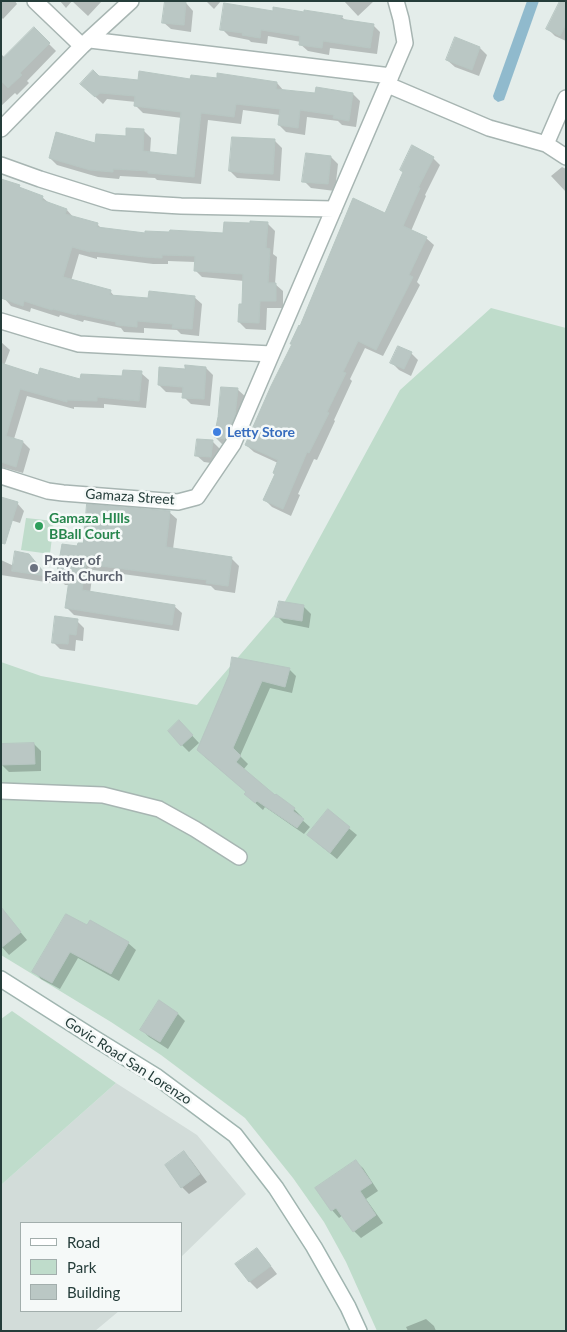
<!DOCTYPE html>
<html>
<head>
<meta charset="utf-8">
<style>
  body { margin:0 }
  #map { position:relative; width:567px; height:1332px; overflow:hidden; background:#e4edea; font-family:Lato,sans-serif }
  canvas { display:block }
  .frame { position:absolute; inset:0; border:2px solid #253d3a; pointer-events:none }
  .legend { position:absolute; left:20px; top:1222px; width:162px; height:90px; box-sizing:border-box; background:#f5f9f8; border:1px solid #a2aeac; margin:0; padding:6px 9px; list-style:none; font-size:15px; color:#253d3a }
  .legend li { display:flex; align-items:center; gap:10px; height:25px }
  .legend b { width:25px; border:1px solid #a2aeac }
</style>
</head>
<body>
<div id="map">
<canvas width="567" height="1332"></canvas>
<div class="frame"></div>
<ul class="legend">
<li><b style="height:6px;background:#fff"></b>Road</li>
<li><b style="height:14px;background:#bfdccb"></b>Park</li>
<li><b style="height:14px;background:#bac7c4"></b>Building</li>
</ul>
</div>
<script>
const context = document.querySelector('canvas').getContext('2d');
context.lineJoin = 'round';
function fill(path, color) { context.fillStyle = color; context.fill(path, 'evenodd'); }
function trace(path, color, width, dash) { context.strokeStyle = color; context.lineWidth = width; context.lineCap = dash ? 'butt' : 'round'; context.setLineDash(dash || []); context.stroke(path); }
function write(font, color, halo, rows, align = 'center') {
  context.font = font + ' Lato,sans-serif'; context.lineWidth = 5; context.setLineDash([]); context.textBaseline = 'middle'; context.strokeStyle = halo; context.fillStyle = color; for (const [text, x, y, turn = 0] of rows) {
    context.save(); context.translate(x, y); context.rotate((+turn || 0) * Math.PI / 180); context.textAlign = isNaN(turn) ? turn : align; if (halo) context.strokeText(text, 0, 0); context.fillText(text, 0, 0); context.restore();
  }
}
const built = new Path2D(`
  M116 1083 197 1135 246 1194 181 1257V1223H21V1311H119L95 1331H1V1185Z`);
const green = new Path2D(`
  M491 308 566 328V1331H377L346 1262 324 1222 293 1178 245 1118 161 1055 111 1022 1 955V662L41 676 197 705 283 605 400 390Z
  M26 518 54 521 50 554 21 550Z
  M12 1011 116 1083 1 1185V1019Z`);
const water = new Path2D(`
  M527 1H539L504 100 498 102 494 99 493 96Z`);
const shadow = new Path2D(`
  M1 1H15L17 4 3 19 1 17Z
  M60 1H72L66 8Z
  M72 1H102L88 16Z
  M206 1H221L214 9Z
  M344 1H374L358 16Z
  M186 3 193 11 191 32 171 29 163 22Z
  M274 12 305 14V12L342 17 346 21 373 25 380 32 377 54 330 48 329 55 308 51 300 44 301 42 268 36 267 44 251 42 249 40 229 36 222 29Z
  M566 16V41L555 36 547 28Z
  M34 29 56 51 27 81 29 83 17 95 15 93 1 106V55H2L5 58Z
  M455 39 480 48 487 55 479 76 455 67 447 60Z
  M98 77 139 81 191 80 277 83 284 91 316 95 317 88 353 94 360 101 356 127 342 125 338 121 307 117 305 135 286 132 279 125 280 115 243 110 241 124 208 120 201 184 157 180 155 178 120 176 119 179 98 177 57 165 50 158 127 138 143 130 151 138 150 153 179 156 182 118 143 113 135 105 136 102 107 99 103 104 82 84Z
  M275 141 282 148 280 181 237 178 230 171Z
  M331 157 338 164 335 191 311 188 304 181Z
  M433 158 440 165 425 195 426 196 411 231 426 238 434 245 417 282 420 285 383 356 365 348 350 379 352 381 334 420 335 421 317 460 314 459 298 494 300 495 291 516 272 507 265 500 276 475 278 463 254 452 246 445 301 327 385 214Z
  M562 167 566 169V192L551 176Z
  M19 186 22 189 42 197 50 204 67 210 74 218 97 224 102 229 146 235 225 234 267 223 275 231 273 254 277 257 275 284 283 291V308H267L266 330 246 329 239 322 244 305V281L202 277 195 270V262L168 261V264H153L97 257V259L79 254 71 281 110 291 115 297 150 299 194 297 202 304 199 336 181 334 177 330 144 328V333L124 332 121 328 84 320 83 322 60 315 59 317 31 308 30 312 11 306 4 298Z
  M1 342 10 350 4 366 39 376 82 380 123 377 141 373 149 380 146 408 104 404V408L74 407V409L27 396 14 439 23 442 30 449 23 473 1 467Z
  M411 353 418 360 411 376 399 370 391 362Z
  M206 368 213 375 210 406 191 404 184 397V393L166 392 159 385 186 370Z
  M237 389 247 398 224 446 215 437Z
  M213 442 220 449 218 464 204 462 196 455Z
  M17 503 24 511 20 523 7 519Z
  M169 512 177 519 173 549 231 558 239 566 235 593 215 590 211 586 93 570 90 593 174 606 182 613 179 631 74 615 66 607 69 585H65L58 577 78 548Z
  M1 560 14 566 37 564 52 583 1 575Z
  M303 606 311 614 309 628 284 623 277 616Z
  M77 621 84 628 83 641 76 640 75 651 60 649 53 642Z
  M289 669 296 676 292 693 270 688 240 756 248 764 243 770 275 797 276 796 294 809 302 817 300 818 310 827 304 834 265 807 263 810 253 801 247 792 205 757 230 676Z
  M186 729 199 743 189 752 182 745Z
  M34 744 41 751V771L9 772 2 765Z
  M328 811 357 835 337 859 316 842Z
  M3 911 27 940 9 955 1 946Z
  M87 927 128 943 136 950 119 981 78 958 60 989 41 979 34 971Z
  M178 1014 185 1021 168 1049 149 1037 142 1030Z
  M184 1153 191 1160 207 1182 189 1194 182 1187Z
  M355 1161 363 1168 378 1191 366 1199 383 1223 361 1238 354 1231 343 1215 339 1218 332 1210Z
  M257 1249 264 1257 277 1274 257 1289 250 1282 237 1264Z
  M426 1319 434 1326 436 1331H408L406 1327Z`);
const building = new Path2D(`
  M165 1H186L184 25 162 23Z
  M560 1H566V24L560 36 546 29Z
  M224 3 273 11V7L304 12V10L343 16 340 19 374 24 370 48 323 41 322 48 299 45 300 36 261 30 260 38 242 35 243 33 220 30Z
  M34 27 50 43 20 73 22 75 8 88 1 81V60Z
  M455 37 480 47 472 70 446 60Z
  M93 70 99 76 138 80 139 71 190 79 191 75 217 78V73L277 82 276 89 315 93 316 87 353 93 349 121 333 118 334 115 300 110 298 128 278 125 280 109 236 104 234 117 201 113 194 177 148 173V171L113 169V172L90 170 49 158 56 132 95 143 96 134 126 136V128L144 129 143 151 177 155 181 112 134 106 135 96 100 93 95 97 80 84Z
  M232 137 275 139 273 174 245 173 229 171Z
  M412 145 434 157 418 188H420L403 226 427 237 409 275 413 277 376 350 358 341 343 372 346 373 327 412 329 413 309 453 307 452 283 509 263 500 275 474 273 473 278 460 245 445 271 386 292 344H290L299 325 300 326 353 198 385 213 403 172 400 170Z
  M306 153 331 156 328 184 302 182Z
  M1 179 20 185 19 187 43 196 42 200 67 209 65 214 98 223 97 227 145 233V231L169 232 170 230 223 233 224 222 250 223V221L268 222 266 248 270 249 268 283H276V301H260L259 323 238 322 239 304H242L243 274 194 271 195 256 162 255V258L145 257 90 251V252L72 247 63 277 111 290 110 295 148 298 149 291 195 296 192 329 172 328 173 324 137 321V327L116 325V322L77 314 76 315 53 309 52 310 24 301 23 306 1 298Z
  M398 346 412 352 404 369 390 363Z
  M1 363 38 375 40 368 80 379 81 374 122 376 123 370 142 371 139 401 97 397V401L67 400V402L20 389 6 436 23 441 16 467 1 462Z
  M185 365 206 367 204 399 182 398 183 387 158 385 159 367 185 369Z
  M221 387 238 388 235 416 225 439 214 437 218 417Z
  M197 439 213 440 211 457 195 456Z
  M1 497 18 502 5 544 1 543Z
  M87 504 170 511 166 547 232 557 228 586 206 583 207 580 86 564 82 590 175 605 172 625 65 608 69 580 56 578 62 544 77 546 78 543H83Z
  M15 551 29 554 47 576 12 571Z
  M279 601 304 605 302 621 275 617Z
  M55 616 78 619 76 635 69 634 68 644 52 643Z
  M232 657 290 668 285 687 262 681 233 748 241 756 236 762 275 795 276 794 295 808 293 811 304 819 297 828 257 801 255 803 244 794 246 792 197 750 229 675Z
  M179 720 193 735 181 746 168 731Z
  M34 743 35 764 1 765V744Z
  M328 809 350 827 330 853 307 835Z
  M1 907 21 932 1 948Z
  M66 914 87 925 90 920 129 942 111 974 70 952 52 983 32 972Z
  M159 1000 178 1013 160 1042 140 1030Z
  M184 1151 200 1174 181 1188 165 1165Z
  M356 1160 372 1183 360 1191 376 1215 353 1232 336 1208 331 1211 315 1188Z
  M257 1248 271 1266 249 1282 235 1264Z`);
const street = new Path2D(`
  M35 1 82 46
  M90 40 391 76
  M388 85 489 128 546 144 566 157
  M1 129 82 46 131 1
  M546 144 566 98
  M1 165 40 179 113 202 181 206 334 209
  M1 321 44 334 79 344 271 354
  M1 476 48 491 63 493 178 502 197 497 233 444 405 43 401 19 396 1
  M1 791 103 795 159 809 195 829 239 857`);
const secondary = new Path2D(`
  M1 979 94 1038 157 1077 235 1135 276 1188 314 1247 348 1307 359 1331`);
const markers = [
  [217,432,5,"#3f7fe0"],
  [39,526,5,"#2e9e5b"],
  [34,568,5,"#6b7280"]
];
const shopNames = [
  ["Letty Store",227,432]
];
const streetNames = [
  ["Gamaza Street",130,497,4],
  ["Govic Road San Lorenzo",128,1061,33]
];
const leisureNames = [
  ["Gamaza HIlls",49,518],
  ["BBall Court",49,534]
];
const worshipNames = [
  ["Prayer of",44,560],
  ["Faith Church",44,576]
];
fill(built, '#d2dcd9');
fill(green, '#bfdccb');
fill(water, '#90bacd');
fill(shadow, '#0003');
fill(building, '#bac7c4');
trace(building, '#b7c6c2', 1);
trace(street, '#a7b5b2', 18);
trace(secondary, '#a0b5b0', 18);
trace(street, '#fff', 15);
trace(secondary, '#fff', 15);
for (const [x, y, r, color] of markers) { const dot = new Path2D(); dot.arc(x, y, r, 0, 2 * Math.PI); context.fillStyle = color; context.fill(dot); trace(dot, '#f5f9f8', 2); }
write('bold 14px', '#366cbe', '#f5f9f8', shopNames, 'left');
write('14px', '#253d3a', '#f5f9f8', streetNames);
write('bold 14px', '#27864d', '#f5f9f8', leisureNames, 'left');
write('bold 14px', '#5b616d', '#f5f9f8', worshipNames, 'left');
</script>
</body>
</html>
